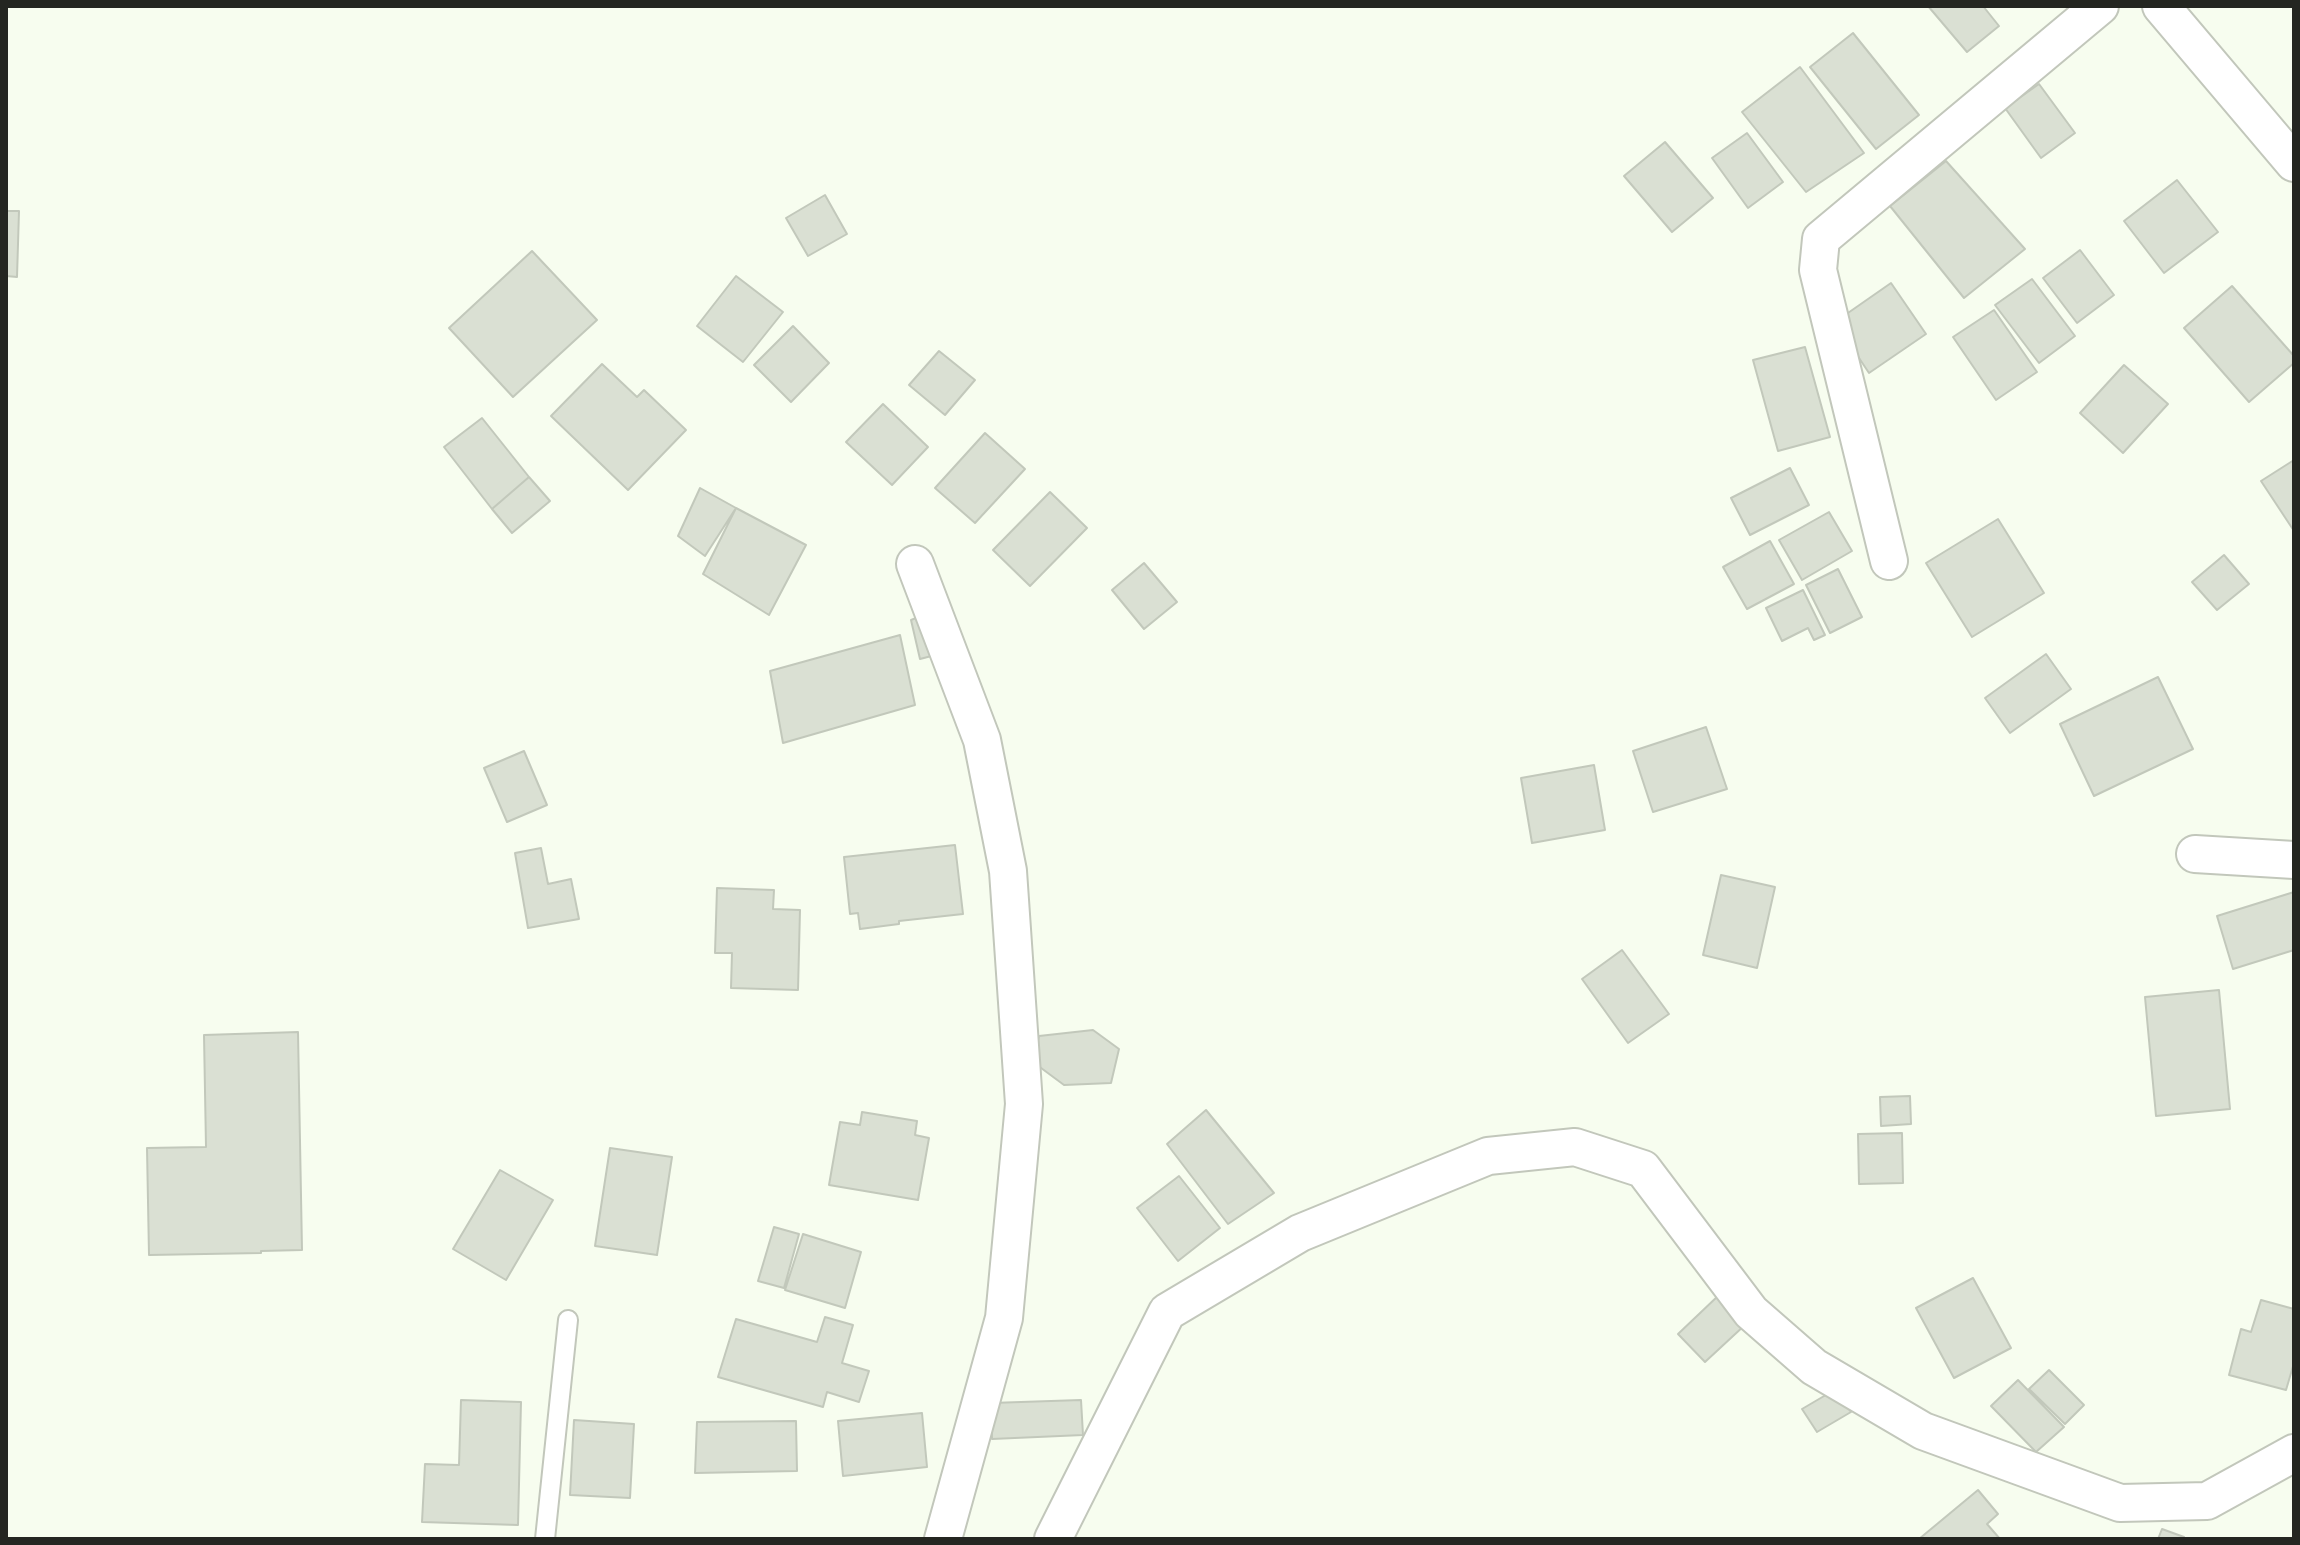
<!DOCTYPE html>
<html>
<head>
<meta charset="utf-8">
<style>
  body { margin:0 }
  #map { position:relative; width:2300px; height:1545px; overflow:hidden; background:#f7fdef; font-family:"Source Sans 3",sans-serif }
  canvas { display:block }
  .frame { position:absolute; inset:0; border:8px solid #242621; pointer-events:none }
</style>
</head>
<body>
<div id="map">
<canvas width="2300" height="1545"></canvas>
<div class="frame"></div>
</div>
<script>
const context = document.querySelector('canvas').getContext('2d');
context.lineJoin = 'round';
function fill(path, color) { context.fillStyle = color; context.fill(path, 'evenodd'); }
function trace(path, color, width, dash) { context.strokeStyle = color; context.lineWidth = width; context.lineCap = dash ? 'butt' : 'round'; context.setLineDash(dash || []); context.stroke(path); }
const building = new Path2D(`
  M1928 6H1983L1999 26 1967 52Z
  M1853 33 1919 115 1876 149 1810 67Z
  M1800 67 1864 153 1806 192 1742 112Z
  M2039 84 2075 133 2041 158 2005 108Z
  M1747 133 1783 182 1748 208 1712 158Z
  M1665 142 1713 198 1672 232 1624 176Z
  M1946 161 2025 249 1964 298 1890 206Z
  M2177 180 2218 232 2164 273 2124 221Z
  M825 195 847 234 808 256 786 218Z
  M6 211H19L17 277 6 276Z
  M2080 250 2114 295 2077 323 2043 278Z
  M532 251 597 320 513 397 449 328Z
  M736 276 783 312 743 362 697 326Z
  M2032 279 2075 336 2039 363 1995 305Z
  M1891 283 1926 334 1869 373 1835 322Z
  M2232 286 2294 356V363L2249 402 2184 328Z
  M1994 310 2037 372 1996 400 1953 337Z
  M793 326 829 363 791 402 754 365Z
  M1805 347 1830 437 1778 451 1753 360Z
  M939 351 975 380 945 415 909 385Z
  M602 364 637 397 644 390 686 430 628 490 551 416Z
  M2124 365 2168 404 2123 453 2080 413Z
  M883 404 928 447 892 485 846 442Z
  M482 418 529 477 492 509 444 447Z
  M985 433 1025 469 975 523 935 488Z
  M2294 460V531L2261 481Z
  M1790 468 1809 505 1750 535 1731 498Z
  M529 477 550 501 512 533 492 509Z
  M700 488 736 508 705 556 678 536Z
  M1050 492 1087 528 1030 586 993 550Z
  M736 508 806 545 769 615 703 574Z
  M1829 512 1852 551 1802 580 1779 540Z
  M1998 519 2044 593 1972 637 1926 563Z
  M1770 541 1794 584 1747 609 1723 567Z
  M2224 555 2249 584 2217 610 2192 582Z
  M1144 563 1177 602 1144 629 1112 590Z
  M1838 569 1862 617 1830 633 1806 585Z
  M1803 590 1825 635 1814 640 1808 628 1782 641 1766 608Z
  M931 612 943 653 920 659 911 620Z
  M900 635 915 705 783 743 770 671Z
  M2046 654 2071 689 2010 733 1985 698Z
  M2158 677 2193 749 2094 796 2060 724Z
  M1706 727 1727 789 1653 812 1633 751Z
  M524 751 547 805 507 822 484 768Z
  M1594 765 1605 830 1532 843 1521 778Z
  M955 845 963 914 899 921V924L860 929 858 913 850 914 844 857Z
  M541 848 548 884 571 879 579 919 528 928 515 853Z
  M1721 875 1775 887 1757 968 1703 955Z
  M717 888 774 890 773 909 800 910 798 990 731 988 732 953H715Z
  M2294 892V950L2233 969 2217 916Z
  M1622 950 1669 1014 1628 1043 1582 979Z
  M2219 990 2230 1109 2156 1116 2145 997Z
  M1093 1030 1119 1049 1111 1083 1064 1085 1033 1062 1039 1036Z
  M298 1032 302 1250 261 1251V1253L149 1255 147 1148 206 1147 204 1035Z
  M1910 1096 1911 1124 1881 1126 1880 1097Z
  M1206 1110 1274 1193 1228 1224 1167 1144Z
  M862 1112 917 1121 915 1135 929 1138 918 1200 829 1185 840 1122 860 1125Z
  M1902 1133 1903 1183 1859 1184 1858 1134Z
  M610 1148 672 1157 657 1255 595 1246Z
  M500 1170 553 1200 506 1280 453 1249Z
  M1179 1176 1220 1228 1178 1261 1137 1208Z
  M774 1227 799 1234 784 1288 758 1281Z
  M803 1234 861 1252 845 1308 785 1290Z
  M1973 1278 2011 1348 1954 1378 1916 1308Z
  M1719 1295 1746 1324 1705 1362 1678 1334Z
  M2261 1300 2294 1309V1363L2286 1390 2229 1375 2241 1329 2251 1332Z
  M825 1317 853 1325 842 1363 869 1371 859 1402 827 1392 823 1407 718 1377 736 1319 817 1342Z
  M2049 1370 2084 1405 2065 1424 2029 1389Z
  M2018 1380 2064 1427 2036 1452 1991 1406Z
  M1836 1389 1851 1412 1817 1432 1802 1409Z
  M461 1400 521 1402 518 1525 422 1522 425 1464 459 1465Z
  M1081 1400 1083 1435 992 1439 991 1403Z
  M922 1413 927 1467 843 1476 838 1421Z
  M574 1420 634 1424 630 1498 570 1495Z
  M796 1421 797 1471 695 1473 697 1422Z
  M1978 1490 1998 1514 1987 1524 2000 1539H1919Z
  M2162 1529 2184 1537V1539H2158Z`);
const lane = new Path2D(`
  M545 1539 568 1320`);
const street = new Path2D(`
  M2161 6 2294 163
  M1889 561 1818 270 1821 239 2100 6
  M915 564 982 740 1008 871 1024 1104 1004 1318 943 1539
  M2195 854 2294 860
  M1053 1539 1167 1312 1300 1233 1488 1156 1575 1147 1643 1169 1751 1312 1814 1367 1923 1431 2120 1503 2207 1501 2294 1453`);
fill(building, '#dae0d3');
trace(building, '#c2c8bb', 2);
trace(lane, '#c2c7bb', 22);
trace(street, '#c2c7bb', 40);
trace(lane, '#fff', 18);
trace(street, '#fff', 36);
</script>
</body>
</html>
